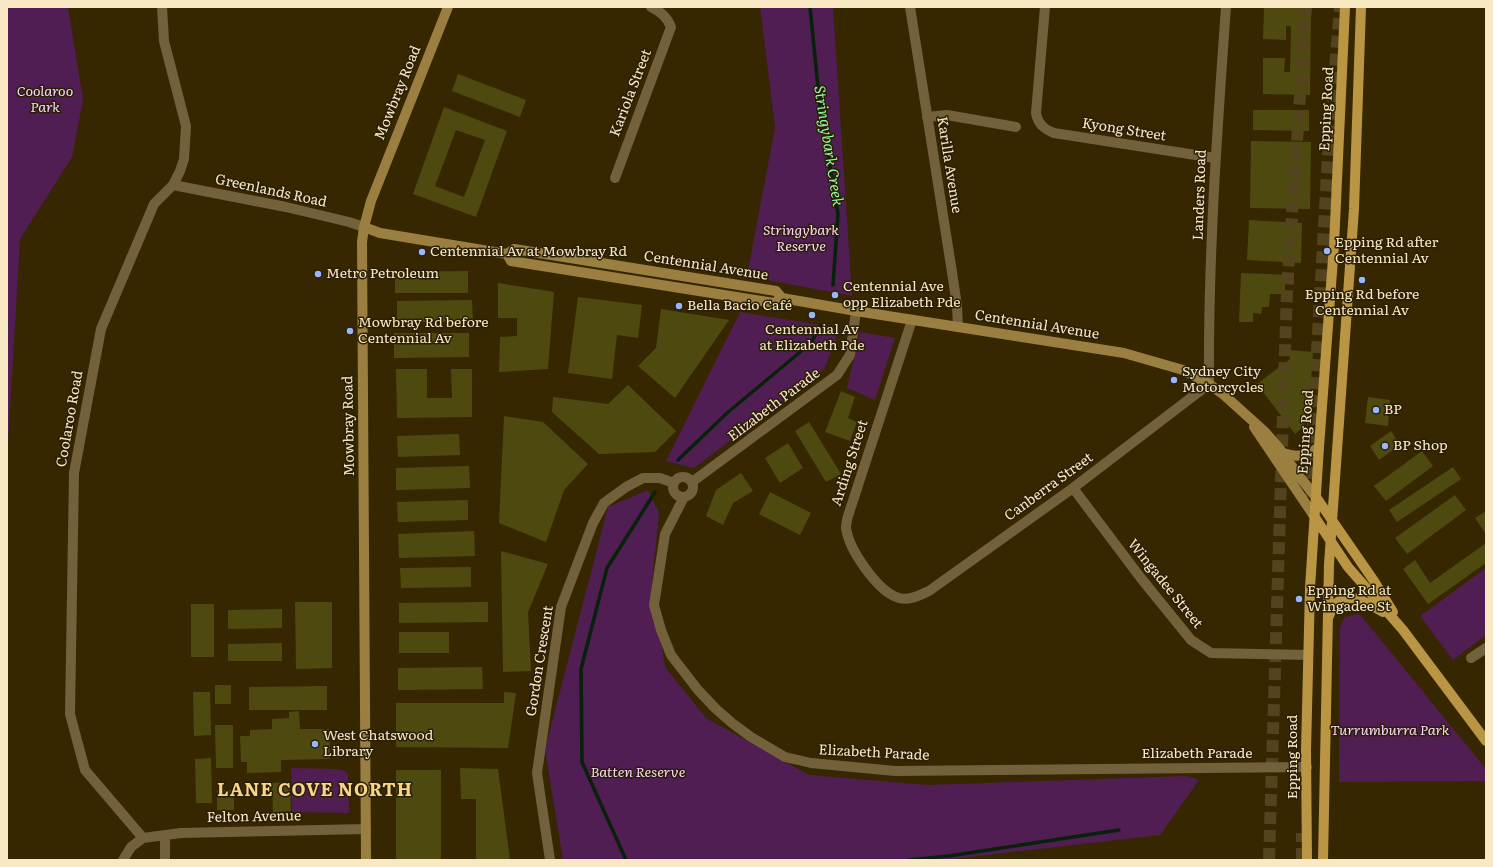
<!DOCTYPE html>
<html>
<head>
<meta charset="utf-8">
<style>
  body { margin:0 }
  #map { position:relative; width:1493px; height:867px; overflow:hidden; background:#372700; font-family:Literata,serif }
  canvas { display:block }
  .frame { position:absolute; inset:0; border:8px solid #f9e8c4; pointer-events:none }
</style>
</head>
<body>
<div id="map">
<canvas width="1493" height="867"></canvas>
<div class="frame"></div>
</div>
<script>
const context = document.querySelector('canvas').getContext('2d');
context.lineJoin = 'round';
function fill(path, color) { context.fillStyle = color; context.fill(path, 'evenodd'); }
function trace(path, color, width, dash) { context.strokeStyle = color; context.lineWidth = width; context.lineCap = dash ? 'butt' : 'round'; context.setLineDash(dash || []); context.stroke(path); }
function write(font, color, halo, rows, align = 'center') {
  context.font = font + ' Literata,serif'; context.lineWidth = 3; context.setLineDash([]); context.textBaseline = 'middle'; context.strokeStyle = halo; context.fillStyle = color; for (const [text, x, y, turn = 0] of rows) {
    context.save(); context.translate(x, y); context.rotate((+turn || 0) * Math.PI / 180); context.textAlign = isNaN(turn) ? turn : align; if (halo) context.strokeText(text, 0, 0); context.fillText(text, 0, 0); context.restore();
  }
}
const green = new Path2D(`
  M7 7H68L83 100 72 157 20 239 7 462Z
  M760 7H833L852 296 747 276 775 127Z
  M740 312 834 327 836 340 824 369 694 468 666 461Z
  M860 332 895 338 875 400 847 388Z
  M648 490 659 513 652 582 665 667 706 718 809 775 927 785 1186 776 1199 780 1160 835 943 860H563L545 749 608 507Z
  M1486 568V635L1453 660 1420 616Z
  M1358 614 1363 618 1486 769V781L1339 782 1340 627 1345 617Z
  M291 768 336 769 343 770 348 774 349 813 292 812Z`);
const stream = new Path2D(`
  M810 7 820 107 838 214 833 285
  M678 460 727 413 811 343 821 325
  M626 860 582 762 581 669 607 568 655 492
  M909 860 949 856 1119 830`);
const building = new Path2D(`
  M1264 7H1311L1310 95 1263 94V58H1285L1284 72H1290L1291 26H1286V40L1263 39Z
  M458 74 526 100 520 117 452 91Z
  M444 107 507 131 476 217 413 194ZM456 130 485 140 464 197 435 186Z
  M1253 110H1309V131L1253 130Z
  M1251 141 1311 142 1310 209 1250 208Z
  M1249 220 1302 223 1301 263 1247 260Z
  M468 271V293H395V272Z
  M1241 273 1294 275V284H1285V294H1270L1269 307H1262L1261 314 1253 313V322H1239Z
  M498 283 554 292 548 369 499 372 500 337 517 336V318H498Z
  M578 297 642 305 638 338 617 335 612 379 568 373Z
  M472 300 473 322H397V301Z
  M661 309 729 320 675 398 638 366 656 348Z
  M394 333H469V357L394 358Z
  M1290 350 1313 352 1309 409 1307 418 1303 427 1295 434 1257 384 1290 359Z
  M396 369H427V398H452L451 369H472V417L397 418Z
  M628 385 676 431 655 452 599 454 552 412 553 397 608 404Z
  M841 391 855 397 848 418 857 422 850 441 825 432Z
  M1368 397 1390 400 1388 426 1365 423Z
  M504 416 543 422 588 464 564 490 546 542 499 523Z
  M809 422 841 474 826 482 795 431Z
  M1391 431 1400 445 1379 460 1370 446Z
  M459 434 460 455 398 457 397 436Z
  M788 443 803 468 780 483 765 458Z
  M1422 451 1433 466 1386 501 1374 486Z
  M469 466 470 488 396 490V468Z
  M1453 467 1461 479 1397 522 1389 510Z
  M741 473 753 491 733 503 723 525 706 516 716 490Z
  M770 492 811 513 800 535 759 514Z
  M1455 495 1466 510 1407 554 1395 538Z
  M468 500V520L398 522 397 502Z
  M1486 511V534L1475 518Z
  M474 531 475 556 399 558 398 534Z
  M1486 543V563L1428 604 1403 569 1415 560 1430 583Z
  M501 551 548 564 528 612 531 671 503 672Z
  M471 567V587L401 588 400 568Z
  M295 602H332V668L296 669Z
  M488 602V622L399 623V603Z
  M191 604H214V657H191Z
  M282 609V628L228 629V610Z
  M399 632H449V653H399Z
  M282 643V661H228V644Z
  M482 667 483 689 398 690V668Z
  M215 685H231V704H215Z
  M327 686V710H249V687Z
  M193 692H210L211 735 194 736Z
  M504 692 516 693 508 748 396 747V703H504Z
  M299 711 300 729H329L330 759 281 760V772L247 773V762H241L240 736H250V730L272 729V719L289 718V712Z
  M215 725H233V768H216Z
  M211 758 212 803H196L195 759Z
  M460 768 498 769 510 860H476V799H461Z
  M396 770H441V860H396Z
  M290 782 291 811 273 812 272 783Z
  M217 790H234V810H217Z`);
const highwayTunnel = new Path2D(`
  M1311 497 1313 423 1328 156 1340 7
  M1269 860 1287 289 1306 7
  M1302 860V833`);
const street = new Path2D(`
  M910 7 952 272 957 306 958 327
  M1045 7 1036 113C1038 124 1044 129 1054 133L1215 158
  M927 117 947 115 1016 127
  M615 178 671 27C667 17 661 12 651 7
  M173 185 286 207 349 222 364 227
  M912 320 848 516C847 520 846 525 846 528 849 550 878 592 899 598 909 601 920 595 929 591L1073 488 1209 384C1208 258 1217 132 1226 7
  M673 487a10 10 0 1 1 20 0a10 10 0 1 1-20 0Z
  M692 482 837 375 850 355 856 311
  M1073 488 1140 577 1191 640 1211 653 1308 655
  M684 497 665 534 654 605 661 630 671 655 698 690 715 708 732 723 751 737 785 757 811 763 895 771 1307 767
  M1471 658 1486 648
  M165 835V860
  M143 838 85 770 70 714 74 473 101 329 154 204 173 185 180 171 184 159 186 126 164 41 162 7
  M123 860 131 847 143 838 181 833 366 829
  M550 860 537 773 561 607 593 523 604 503 626 487 643 478H660L674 483`);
const secondary = new Path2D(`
  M364 227 380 233 507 254 511 261 774 303 782 298
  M507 254 514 249 776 291 782 298 856 311 1124 353 1183 370 1209 384 1224 395 1265 432 1279 448 1298 475 1316 497
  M1254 427 1314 516
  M1283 453C1297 458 1306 456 1319 447
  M366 860 362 242 364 227 371 201 448 7`);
const primary = new Path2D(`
  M1316 497 1374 581 1393 612
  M1314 516 1348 567 1403 630 1486 741
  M1329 616C1340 586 1363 600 1383 612
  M1307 860 1306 751 1310 588 1319 447 1334 245 1345 7
  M1323 860 1329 564 1354 209 1361 7`);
const markers = [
  [1327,251,4,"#97b6fd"],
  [422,252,4,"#97b6fd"],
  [318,274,4,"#97b6fd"],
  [1362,280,4,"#97b6fd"],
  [835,295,4,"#97b6fd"],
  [679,306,4,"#97b6fd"],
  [812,315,4,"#97b6fd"],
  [350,331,4,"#97b6fd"],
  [1174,380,4,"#97b6fd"],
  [1376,410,4,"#97b6fd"],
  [1385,446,4,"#97b6fd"],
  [1299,599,4,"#97b6fd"],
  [315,744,4,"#97b6fd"]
];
const parkNames = [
  ["Coolaroo",45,92],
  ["Park",45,108],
  ["Stringybark",801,231],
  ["Reserve",801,247],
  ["Turrumburra Park",1390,731],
  ["Batten Reserve",638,773]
];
const streetNames = [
  ["Mowbray Road",398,93,-68],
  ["Kariola Street",631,93,-69],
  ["Epping Road",1327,109,-87],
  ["Kyong Street",1124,130,9],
  ["Karilla Avenue",949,165,81],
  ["Greenlands Road",271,191,12],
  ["Landers Road",1200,195,-88],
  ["Centennial Avenue",706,266,9],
  ["Centennial Avenue",1037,325,9],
  ["Elizabeth Parade",774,405,-37],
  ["Coolaroo Road",70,419,-80],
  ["Mowbray Road",349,426,-91],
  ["Epping Road",1306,432,-86],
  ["Arding Street",850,463,-72],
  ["Canberra Street",1049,487,-36],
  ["Wingadee Street",1165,584,51],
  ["Gordon Crescent",540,661,-81],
  ["Elizabeth Parade",874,753,3],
  ["Elizabeth Parade",1197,754],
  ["Epping Road",1293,757,-90],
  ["Felton Avenue",254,817,-1]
];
const poiNames = [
  ["Epping Rd after",1335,243],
  ["Centennial Av",1335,259],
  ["Centennial Av at Mowbray Rd",430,252],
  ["Metro Petroleum",326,274],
  ["Centennial Ave",843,287],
  ["opp Elizabeth Pde",843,303],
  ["Epping Rd before",1362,295,"center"],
  ["Centennial Av",1362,311,"center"],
  ["Bella Bacio Café",687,306],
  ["Mowbray Rd before",358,323],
  ["Centennial Av",358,339],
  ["Centennial Av",812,330,"center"],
  ["at Elizabeth Pde",812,346,"center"],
  ["Sydney City",1182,372],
  ["Motorcycles",1182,388],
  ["BP",1384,410],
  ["BP Shop",1393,446],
  ["Epping Rd at",1307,591],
  ["Wingadee St",1307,607],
  ["West Chatswood",323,736],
  ["Library",323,752]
];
const waterNames = [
  ["Stringybark Creek",828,146,81]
];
const districtNames = [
  ["LANE COVE NORTH",315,791]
];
fill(green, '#501e53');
trace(stream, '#08210b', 3.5);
fill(building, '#4e4a0f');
trace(highwayTunnel, '#54441d', 12, [12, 6]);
trace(street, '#72613b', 10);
trace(secondary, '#9a7f41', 10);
trace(primary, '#ba9644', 10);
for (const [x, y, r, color] of markers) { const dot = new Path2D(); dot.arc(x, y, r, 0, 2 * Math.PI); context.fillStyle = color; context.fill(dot); trace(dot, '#291e06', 1.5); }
write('italic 14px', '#fbd6fb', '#291e06', parkNames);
write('14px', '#f9e8c4', '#291e06', streetNames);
write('14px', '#f9e8c4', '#291e06', poiNames, 'left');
write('italic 15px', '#97fd9f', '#291e06', waterNames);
context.letterSpacing = '1px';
write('bold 18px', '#f8d589', '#291e06', districtNames);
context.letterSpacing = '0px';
</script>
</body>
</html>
